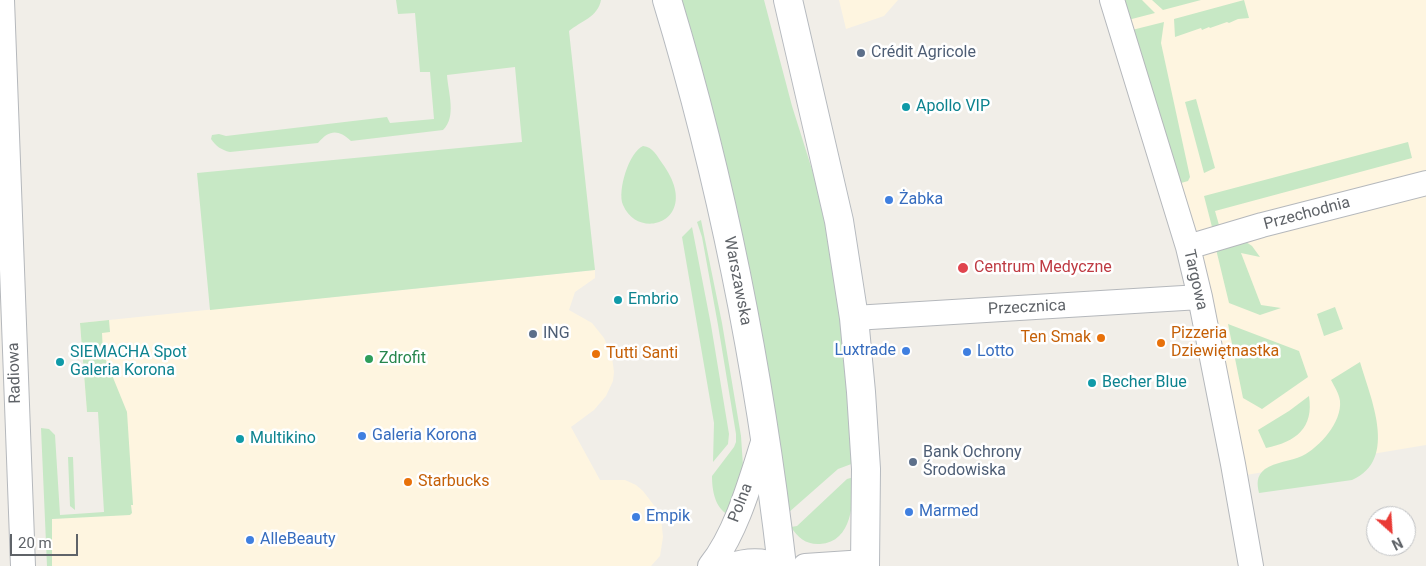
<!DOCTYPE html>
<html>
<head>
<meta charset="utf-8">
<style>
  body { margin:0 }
  #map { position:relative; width:1426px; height:566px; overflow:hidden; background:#f1eee8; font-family:Roboto,sans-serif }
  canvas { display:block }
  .north { position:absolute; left:1366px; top:506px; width:50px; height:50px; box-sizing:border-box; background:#fff; border:1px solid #bfc1c3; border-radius:50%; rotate:154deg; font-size:14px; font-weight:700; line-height:20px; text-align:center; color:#5f6368 }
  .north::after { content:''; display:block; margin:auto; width:18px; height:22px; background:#e93b36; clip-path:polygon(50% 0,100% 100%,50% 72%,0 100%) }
  .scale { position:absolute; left:10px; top:534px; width:68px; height:22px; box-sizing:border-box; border:2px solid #5f6368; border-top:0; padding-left:6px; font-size:15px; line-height:18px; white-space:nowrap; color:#5f6368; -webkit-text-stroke:4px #fff; paint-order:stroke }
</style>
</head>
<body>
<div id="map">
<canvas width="1426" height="566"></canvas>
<div class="north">N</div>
<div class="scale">20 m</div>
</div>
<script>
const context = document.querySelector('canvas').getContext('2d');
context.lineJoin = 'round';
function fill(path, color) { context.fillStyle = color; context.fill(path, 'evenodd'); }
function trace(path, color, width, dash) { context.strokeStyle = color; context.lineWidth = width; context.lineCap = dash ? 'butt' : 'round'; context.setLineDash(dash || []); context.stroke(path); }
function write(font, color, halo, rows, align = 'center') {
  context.font = font + ' Roboto,sans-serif'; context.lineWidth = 5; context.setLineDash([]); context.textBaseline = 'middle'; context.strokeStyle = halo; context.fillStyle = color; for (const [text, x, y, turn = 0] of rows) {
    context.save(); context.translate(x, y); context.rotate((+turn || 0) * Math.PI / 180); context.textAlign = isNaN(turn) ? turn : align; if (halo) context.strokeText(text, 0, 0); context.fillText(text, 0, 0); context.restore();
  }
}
const commercial = new Path2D(`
  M839 0H898L884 16 846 29Z
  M1119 0H1426V445L1240 476Z
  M595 270V278L575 292 569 310 592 323 604 338 612 357 614 372 613 381 606 396 594 410 571 427 600 480H625L636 485 643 491 656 508 661 518 663 537 660 556 651 566H52L51 519 131 514 125 410 87 412 80 323Z`);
const green = new Path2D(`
  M396 0H601C598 17 581 21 569 31L595 270 210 310 197 173 522 142 515 67 447 75C448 92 457 117 443 130L351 141C338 129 329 130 318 143L230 152C221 150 216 146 211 139L212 135 219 134 226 136 387 117 390 123 434 119 430 72H420L415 13 398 14Z
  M680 0H764L792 106 820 195 827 224 841 314 854 463 838 469 788 513Z
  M1122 0H1142L1155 13 1128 20Z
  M1152 0H1201L1163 10Z
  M1244 0 1249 18 1238 19 1229 23 1227 22 1210 28 1209 27 1202 30 1201 28 1175 37 1174 19Z
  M1164 22 1161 43 1190 177 1188 181 1181 183 1177 180 1132 30Z
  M1196 99 1215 168 1204 173 1185 102Z
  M1408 142 1412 158 1215 211 1219 225 1212 227 1204 196Z
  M643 146C653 147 657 156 662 163 704 220 639 243 623 205 617 191 629 152 643 146Z
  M701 220 722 323 741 436 743 466 729 515C715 509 712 490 712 476L734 447 736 442V434L718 325 702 237 697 222Z
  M692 227 711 325 729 434 728 444 713 462 714 423 682 237Z
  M1246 242 1252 246 1260 257 1241 253 1261 305 1281 308 1260 315 1229 303 1215 245Z
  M1335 307 1343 329 1324 336 1317 314Z
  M109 320 110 332 102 333 103 353 127 412 133 505H131L132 513 130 515 52 519V566H47L41 428 49 429 55 435 60 515 104 512 98 412H87L80 323Z
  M1228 324 1299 351 1308 377 1262 409 1243 398Z
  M1360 362C1370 397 1399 460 1352 480L1259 493C1257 484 1256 476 1265 469 1275 462 1291 461 1302 456 1320 447 1342 422 1340 401 1339 393 1334 386 1331 380Z
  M1309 396C1314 428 1296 442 1266 448L1258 430 1289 411Z
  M68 457H73L75 510 70 506Z
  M854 477C853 501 853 542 820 544 807 545 798 538 791 527L797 526 847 479Z`);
const street = new Path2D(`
  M2 0 23 566
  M1112 0 1188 247 1200 297 1233 464 1251 566
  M1188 247 1262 225 1426 183
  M854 318 1200 297
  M710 566C737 533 752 476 765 436
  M729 566C746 560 762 559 778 566
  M805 566 865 562`);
const secondary = new Path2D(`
  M667 0C723 184 760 375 782 566
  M788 0 839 221 854 318 861 392 866 469 865 566`);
const markers = [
  [861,53,5,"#5c6f8a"],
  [906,107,5,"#0f9aa8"],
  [889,200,5,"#3f7fe0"],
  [963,268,6,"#e0444e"],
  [618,300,5,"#0f9aa8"],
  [533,334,5,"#5c6f8a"],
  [1101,338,5,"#e8710a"],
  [1161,343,5,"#e8710a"],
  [906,351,5,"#3f7fe0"],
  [967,352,5,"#3f7fe0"],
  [596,354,5,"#e8710a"],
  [369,359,5,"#2e9e5b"],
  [60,362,5,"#0f9aa8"],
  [1092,383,5,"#0f9aa8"],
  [362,436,5,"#3f7fe0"],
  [240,439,5,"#0f9aa8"],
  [913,462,5,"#5c6f8a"],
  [408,482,5,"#e8710a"],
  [909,512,5,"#3f7fe0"],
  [636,517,5,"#3f7fe0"],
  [250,540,5,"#3f7fe0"]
];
const serviceNames = [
  ["Crédit Agricole",871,53],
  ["ING",543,334],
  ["Bank Ochrony",923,453],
  ["Środowiska",923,471]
];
const cultureNames = [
  ["Apollo VIP",916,107],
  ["Embrio",628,300],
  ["SIEMACHA Spot",70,353],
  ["Galeria Korona",70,371],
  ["Becher Blue",1102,383],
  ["Multikino",250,439]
];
const shopNames = [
  ["Żabka",899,200],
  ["Luxtrade",896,351,"right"],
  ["Lotto",977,352],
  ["Galeria Korona",372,436],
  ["Marmed",919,512],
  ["Empik",646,517],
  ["AlleBeauty",260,540]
];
const streetNames = [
  ["Przechodnia",1307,214,-15],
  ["Targowa",1195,280,77],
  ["Warszawska",737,281,79],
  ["Przecznica",1027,308,-3],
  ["Radiowa",15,373,-92],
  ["Polna",741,503,-69]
];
const healthNames = [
  ["Centrum Medyczne",974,268]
];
const foodNames = [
  ["Pizzeria",1171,334],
  ["Dziewiętnastka",1171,352],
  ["Ten Smak",1091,338,"right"],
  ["Tutti Santi",606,354],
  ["Starbucks",418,482]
];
const leisureNames = [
  ["Zdrofit",379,359]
];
fill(commercial, '#fef5e0');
fill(green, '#c7e8c5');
trace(street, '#b5b8bc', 26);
trace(secondary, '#b6babf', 30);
trace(street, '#fff', 24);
trace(secondary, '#fff', 28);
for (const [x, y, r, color] of markers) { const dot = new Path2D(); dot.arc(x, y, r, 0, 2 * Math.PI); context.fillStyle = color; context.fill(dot); trace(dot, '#fff', 2); }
write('16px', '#4e5e75', '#fff', serviceNames, 'left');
write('16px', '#0d838f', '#fff', cultureNames, 'left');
write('16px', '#366cbe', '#fff', shopNames, 'left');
write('16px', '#5f6368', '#fff', streetNames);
write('16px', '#be3a42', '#fff', healthNames, 'left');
write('16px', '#c56008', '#fff', foodNames, 'left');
write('16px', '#27864d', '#fff', leisureNames, 'left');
</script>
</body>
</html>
